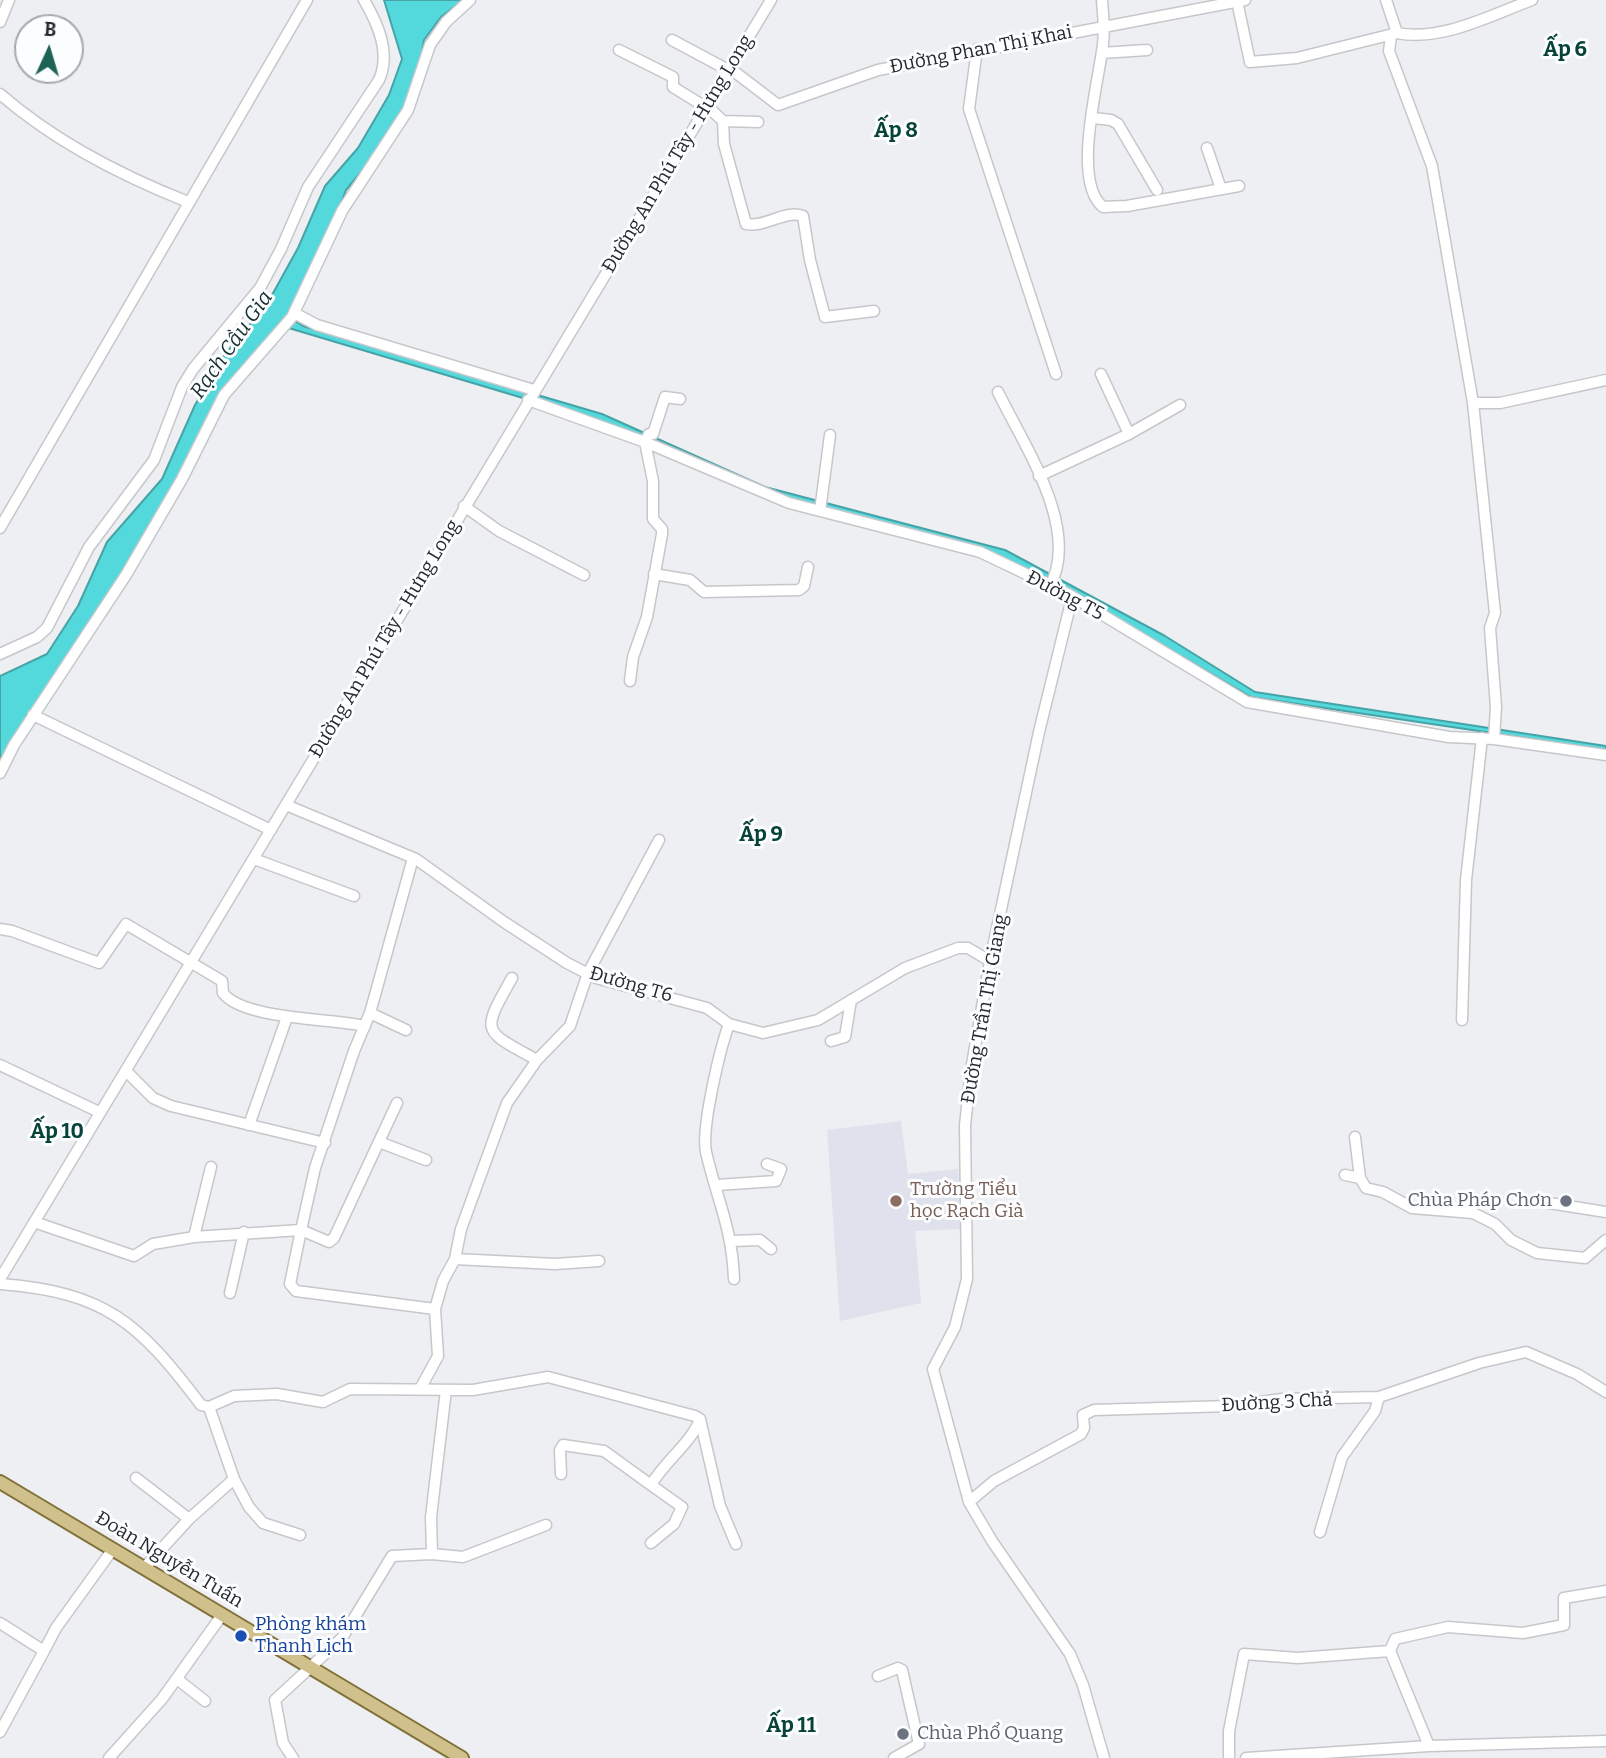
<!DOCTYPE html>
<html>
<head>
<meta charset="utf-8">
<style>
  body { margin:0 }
  #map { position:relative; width:1606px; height:1758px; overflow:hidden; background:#eeeff3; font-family:Bitter,serif }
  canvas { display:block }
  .north { position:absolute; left:14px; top:14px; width:70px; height:70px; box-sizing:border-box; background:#fcfdff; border:2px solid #a7a8a9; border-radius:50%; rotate:4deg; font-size:19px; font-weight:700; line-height:28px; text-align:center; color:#272829 }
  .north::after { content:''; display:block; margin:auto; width:24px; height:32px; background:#1c6255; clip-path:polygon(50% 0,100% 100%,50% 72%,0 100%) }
</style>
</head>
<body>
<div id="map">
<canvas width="1606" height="1758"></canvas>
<div class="north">B</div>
</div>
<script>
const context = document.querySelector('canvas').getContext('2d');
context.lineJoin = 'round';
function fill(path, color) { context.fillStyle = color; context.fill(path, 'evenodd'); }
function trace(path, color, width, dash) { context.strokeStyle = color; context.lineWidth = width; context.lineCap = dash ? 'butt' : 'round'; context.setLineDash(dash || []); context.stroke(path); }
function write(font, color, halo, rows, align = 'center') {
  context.font = font + ' Bitter,serif'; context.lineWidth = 6; context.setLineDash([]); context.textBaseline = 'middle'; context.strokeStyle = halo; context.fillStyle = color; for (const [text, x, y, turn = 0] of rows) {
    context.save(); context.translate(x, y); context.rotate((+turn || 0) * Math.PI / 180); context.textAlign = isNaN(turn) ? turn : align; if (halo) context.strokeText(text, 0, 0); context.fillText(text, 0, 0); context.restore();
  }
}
const built = new Path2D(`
  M901 1121 908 1174 958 1169 961 1229 915 1231 921 1303 840 1321 827 1130Z`);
const water = new Path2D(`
  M384 0H463L441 17 424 40 418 80 405 107 383 146 346 190 323 250 288 317 303 326 602 414 765 487 1005 550 1165 636 1255 692 1606 746V750L1251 697 1091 603 1004 559 784 499 553 407 282 326 218 398 174 489 147 535 0 763V676L47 654 78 606 107 542 162 479 195 405 222 358 267 304 298 248 325 186 358 148 389 95 402 59Z`);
const minor = new Path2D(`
  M1102 0C1103 15 1105 29 1103 44 1099 81 1071 181 1103 207L1127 206 1239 186
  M1386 0 1397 33C1441 42 1491 15 1532 0
  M1237 1 1250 62 1297 58 1397 33
  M0 22 9 0
  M1391 37 1389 51 1432 166 1473 403 1495 613 1490 628 1496 707 1494 739
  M672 40 730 71
  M977 49 969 109 1056 374
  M619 50 673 77V87L707 108
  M1102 53 1147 50
  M731 69 778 105 878 70 1245 0
  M0 94C54 141 122 176 188 202
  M708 107 723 121 758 122
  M1093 118 1111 120 1118 124 1157 190
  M723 121 724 144 746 224C765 228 786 209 803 216L810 260 825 317 874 311
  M1207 148 1221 189
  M294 313 317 325 534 390
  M1101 374 1129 434
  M998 392C1023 444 1081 528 1050 586
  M528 400 645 442 789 503 980 552 1068 594 1247 702 1449 737 1494 739 1606 755
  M1473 403H1500L1606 380
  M1039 476 1129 434 1180 405
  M464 506 499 531 584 575
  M820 511 830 435
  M0 528 307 0
  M654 574 690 580 704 592 799 590 804 586 808 567
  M1072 598 1039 732 990 961 971 1070 965 1125 967 1279 955 1327 933 1369 969 1502 992 1541 1070 1654 1083 1685 1104 1758
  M0 654 37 637 47 628 89 547 154 460 182 387 193 369 260 288 281 249 308 187 379 80C391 53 378 24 364 0
  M630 681 633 657 647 617 662 534V529L653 519V481L645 442 649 434H653L665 397 680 399
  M33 715 271 830
  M0 773 14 745 126 575 182 479 224 395 292 317 342 211 408 110 430 45 446 22 470 0
  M286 805 416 859 504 922 567 963 596 978 707 1008 729 1024 763 1033 818 1020 905 968 958 948H968L990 961
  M254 859 354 896
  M0 929 12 931 99 963 126 924 222 981 223 993C244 1020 331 1018 365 1026
  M512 978C480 1034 483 1030 537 1060
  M370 1013 406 1030
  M1462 1020 1466 880 1482 738
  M729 1024C720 1049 701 1128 706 1152 717 1200 732 1227 734 1279
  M831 1041 845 1037 851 1000
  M0 1065 99 1112
  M126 1071 153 1098 171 1106 325 1143
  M397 1103 334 1238 329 1242 301 1230 290 1284 296 1291 435 1309 438 1356 420 1389
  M249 1125 287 1017
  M1355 1137 1360 1178
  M379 1142 426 1160
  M1345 1175 1360 1178 1366 1188 1383 1192 1412 1208 1473 1213 1495 1224 1511 1240 1537 1253 1585 1258 1606 1240
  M717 1185 776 1181 781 1169 767 1164
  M1543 1202 1606 1212
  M34 1222 134 1256 153 1244 194 1237 301 1230 315 1168 354 1051 370 1013 413 858
  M194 1237 211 1167
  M732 1241 760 1240 771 1249
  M455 1259 555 1264 599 1261
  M0 1279 771 0
  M0 1284C106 1292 139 1323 201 1405L209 1407 234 1396 277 1394 323 1402 350 1389 473 1390 548 1377 695 1416 700 1419 720 1506 736 1544
  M230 1293 244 1232
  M435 1309 443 1281 455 1259 461 1229 507 1103 537 1060 570 1026 588 973 659 840
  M446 1390 431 1517 432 1554 463 1557 546 1525
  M561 1474 560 1450 563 1445 604 1451 651 1485
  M136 1478 189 1519
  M234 1479 249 1507 263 1523 300 1535
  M969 1502 994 1481 1081 1434 1084 1428 1083 1415 1094 1410 1229 1406 1282 1399 1379 1397 1479 1363 1526 1352 1577 1374 1606 1392
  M1320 1532 1342 1457 1375 1411 1379 1397
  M651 1543 674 1524 682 1507 651 1485C665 1461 690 1444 700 1420
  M144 1568 189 1519 234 1479 209 1407
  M0 1623 44 1651 0 1732
  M44 1651 56 1628 113 1549
  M878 1676 898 1668 902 1670 919 1744 894 1758
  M177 1679 205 1701
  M1429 1746 1390 1651 1395 1639 1448 1627 1523 1633 1564 1625V1598L1606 1591
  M109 1758 162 1699 222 1615
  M293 1758 283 1743 275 1700 342 1638 392 1556 432 1554
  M1229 1758V1731L1244 1654 1298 1658 1390 1651
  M1246 1758 1429 1746 1606 1741`);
const major = new Path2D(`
  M0 1482 462 1758`);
const markers = [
  [896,1201,7,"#8d6e63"],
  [1566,1201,7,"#6b7280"],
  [241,1636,7,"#1a4fb4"],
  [903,1734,7,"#6b7280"]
];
const streetNames = [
  ["Đường Phan Thị Khai",981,50,-11],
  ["Đường An Phú Tây - Hưng Long",678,154,-59],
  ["Đường T5",1065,596,28],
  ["Đường An Phú Tây - Hưng Long",385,639,-59],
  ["Đường T6",631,985,16],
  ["Đường Trần Thị Giang",985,1009,-80],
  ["Đường 3 Chả",1277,1403,-3],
  ["Đoàn Nguyễn Tuấn",169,1560,31]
];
const educationNames = [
  ["Trường Tiểu",910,1190],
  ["học Rạch Già",910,1212]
];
const worshipNames = [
  ["Chùa Pháp Chơn",1552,1201],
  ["Chùa Phổ Quang",917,1734,"left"]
];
const transitNames = [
  ["Phòng khám",255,1625],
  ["Thanh Lịch",255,1647]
];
const neighbourhoodNames = [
  ["Ấp 6",1565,50],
  ["Ấp 8",896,131],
  ["Ấp 9",761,835],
  ["Ấp 10",57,1132],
  ["Ấp 11",791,1726]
];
const waterNames = [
  ["Rạch Cầu Gia",232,345,-55]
];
fill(built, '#dfe2ed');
fill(water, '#53d8dc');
trace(water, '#46a3a6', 2);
trace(minor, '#c6c7ca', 13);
trace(major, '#807037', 16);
trace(minor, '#fff', 10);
trace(major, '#d0c08b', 12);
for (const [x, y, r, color] of markers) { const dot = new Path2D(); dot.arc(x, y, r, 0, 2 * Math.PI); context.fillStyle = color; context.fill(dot); trace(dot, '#fcfdff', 2.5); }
write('19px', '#272829', '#fcfdff', streetNames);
write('19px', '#785e54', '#fcfdff', educationNames, 'left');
write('19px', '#5b616d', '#fcfdff', worshipNames, 'right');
write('19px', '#164399', '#fcfdff', transitNames, 'left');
write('bold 21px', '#074339', '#fcfdff', neighbourhoodNames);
write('italic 21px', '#182f30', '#fcfdff', waterNames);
</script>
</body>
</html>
